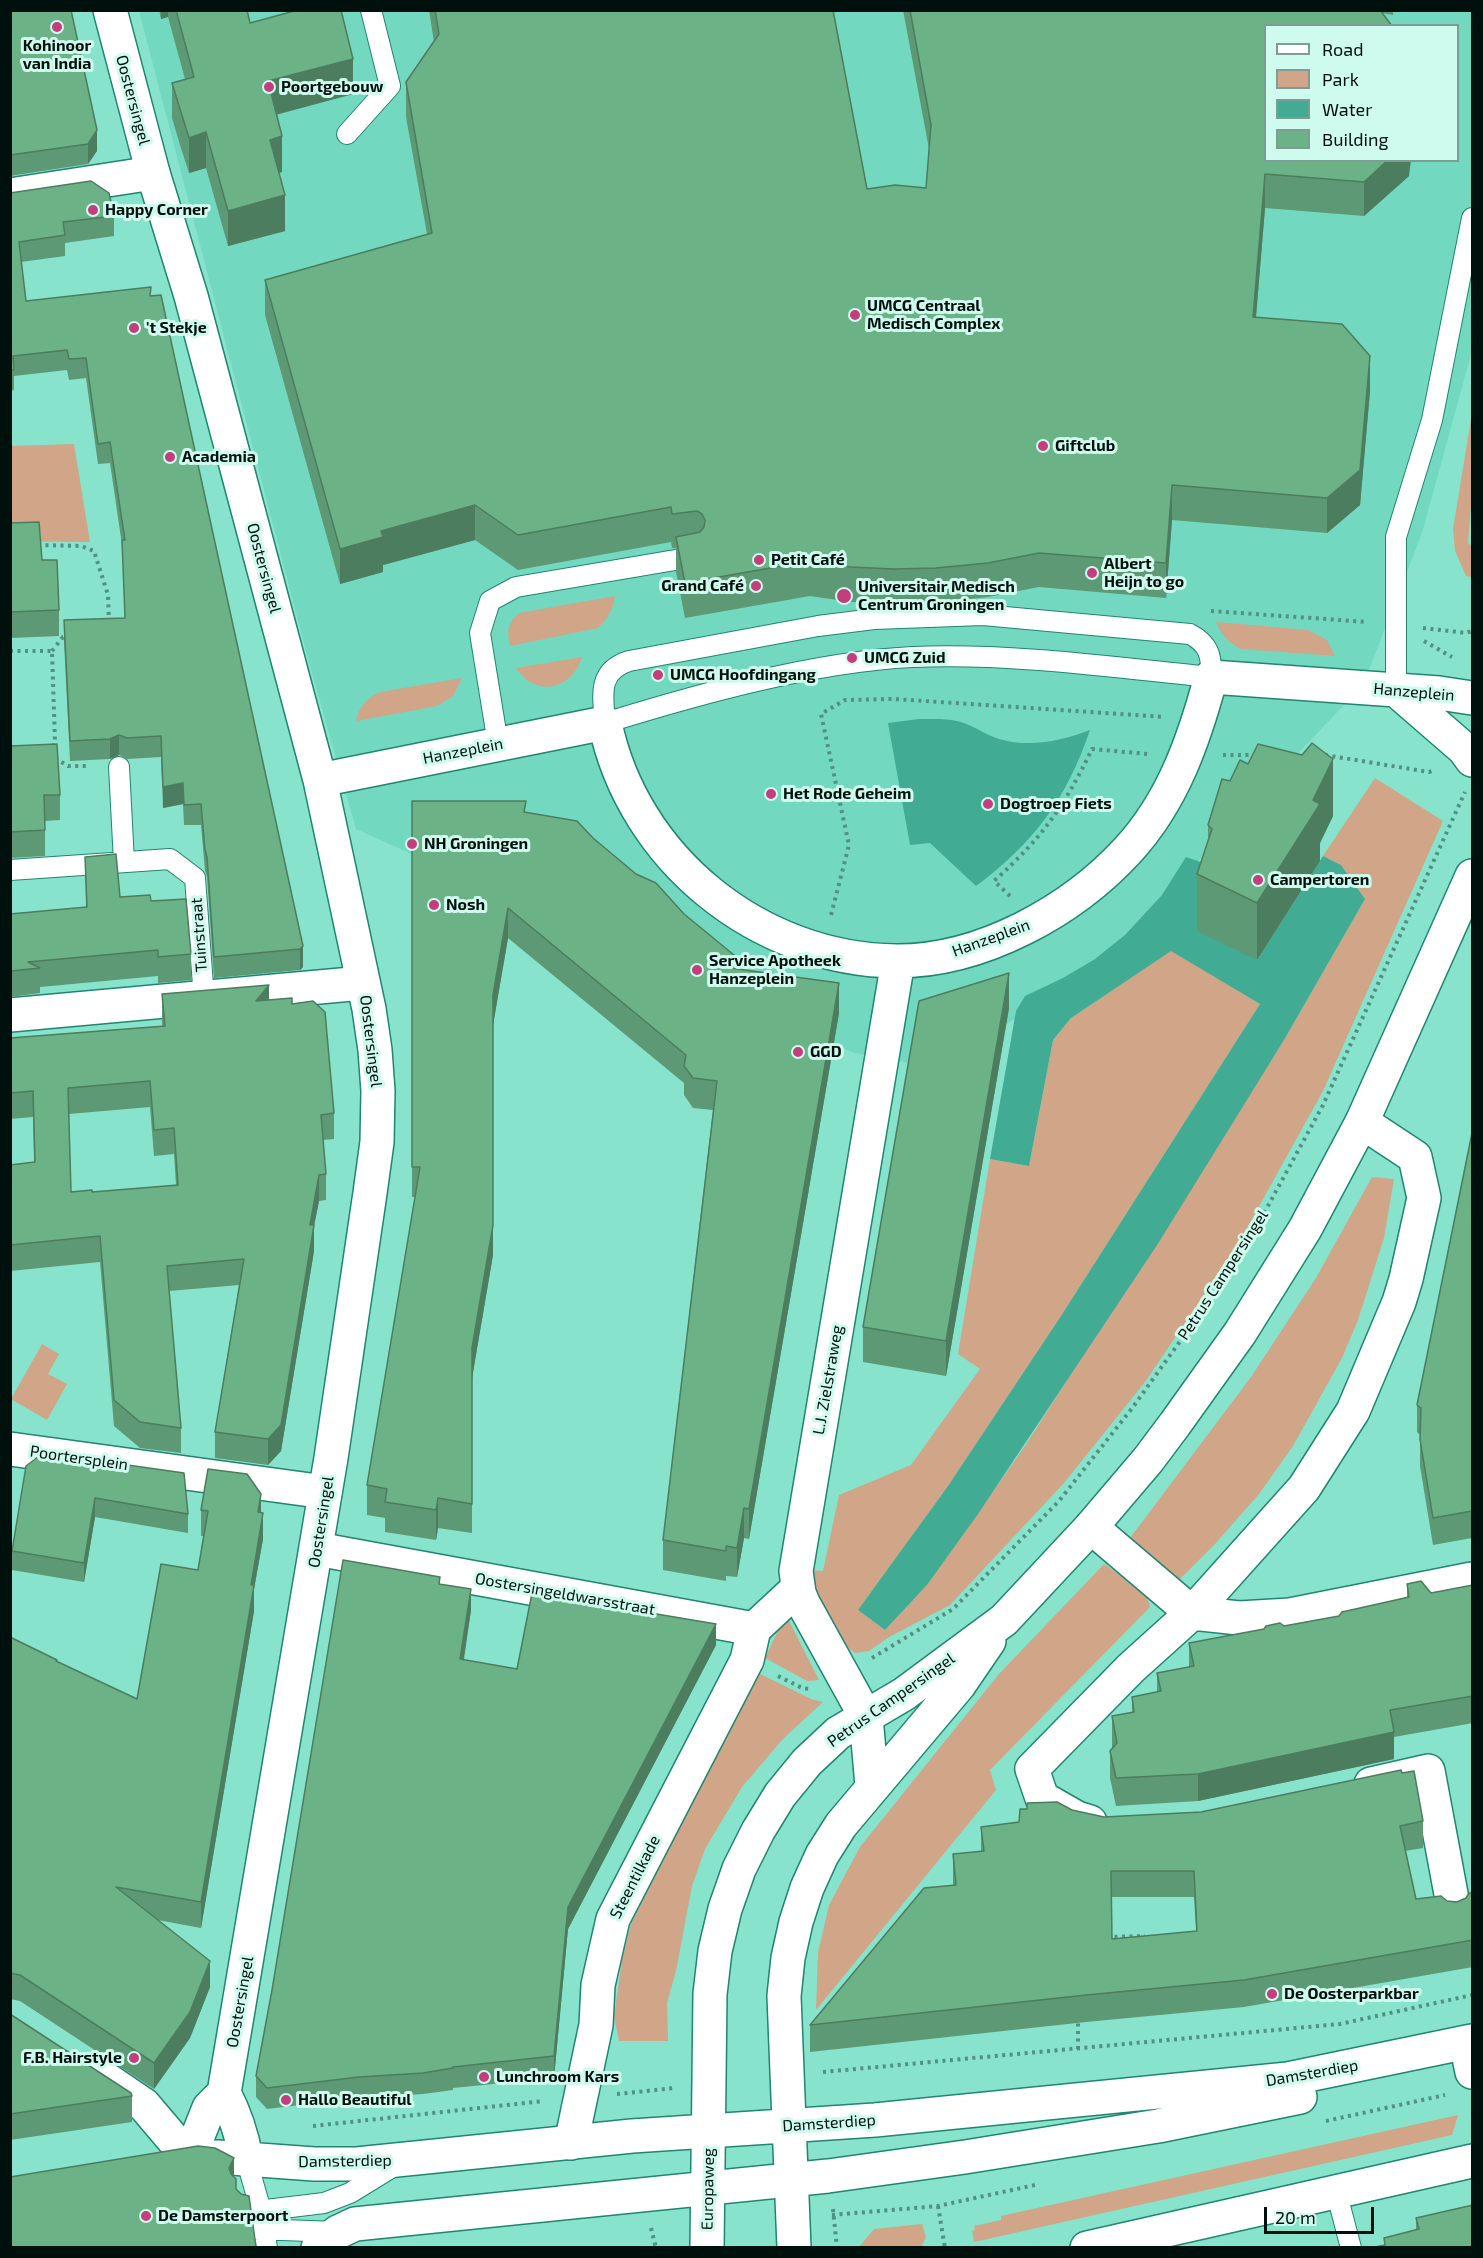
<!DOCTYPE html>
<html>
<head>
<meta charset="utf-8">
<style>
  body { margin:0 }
  #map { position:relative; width:1483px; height:2258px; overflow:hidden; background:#87e3cc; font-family:"Exo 2",sans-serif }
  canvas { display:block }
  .frame { position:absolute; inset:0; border:12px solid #00100c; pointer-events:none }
  .legend { position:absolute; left:1264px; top:24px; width:195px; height:138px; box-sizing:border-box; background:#cffbee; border:2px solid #7c9d94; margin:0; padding:8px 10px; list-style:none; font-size:18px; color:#00100c }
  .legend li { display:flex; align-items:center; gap:12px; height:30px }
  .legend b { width:30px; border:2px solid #7c9d94 }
  .scale { position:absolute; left:1264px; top:2207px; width:110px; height:27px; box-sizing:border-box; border:3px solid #00100c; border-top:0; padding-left:8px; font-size:18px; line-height:21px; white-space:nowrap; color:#00100c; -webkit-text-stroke:4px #cffbee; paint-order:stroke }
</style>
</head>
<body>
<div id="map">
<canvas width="1483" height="2258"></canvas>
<div class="frame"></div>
<ul class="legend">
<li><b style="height:8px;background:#fff"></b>Road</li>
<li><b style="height:16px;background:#d0a588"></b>Park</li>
<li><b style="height:16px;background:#41ab94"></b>Water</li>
<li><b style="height:16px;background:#6cb287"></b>Building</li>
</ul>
<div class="scale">20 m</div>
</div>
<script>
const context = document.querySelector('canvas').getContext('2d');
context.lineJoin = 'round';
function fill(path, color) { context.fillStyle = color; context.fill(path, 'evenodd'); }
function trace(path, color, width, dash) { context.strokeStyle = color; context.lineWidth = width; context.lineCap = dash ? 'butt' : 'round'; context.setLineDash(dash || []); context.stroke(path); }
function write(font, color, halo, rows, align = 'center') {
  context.font = font + ' "Exo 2",sans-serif'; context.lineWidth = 6; context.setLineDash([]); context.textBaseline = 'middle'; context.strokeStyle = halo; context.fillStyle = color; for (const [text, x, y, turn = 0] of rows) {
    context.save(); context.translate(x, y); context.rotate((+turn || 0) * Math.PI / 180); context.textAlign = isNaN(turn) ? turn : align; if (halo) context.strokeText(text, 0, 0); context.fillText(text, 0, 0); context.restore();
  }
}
const built = new Path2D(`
  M139 11H1472V351L1422 533 1363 685 1229 826 1100 974 927 1066 854 1053 356 829 308 659ZM1266 26H1458V160H1266Z`);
const green = new Path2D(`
  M1472 413V492L1468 543 1472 546V577L1466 576 1455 551 1453 529Z
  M74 444 90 542 11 541 10 446Z
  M615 596C613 610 608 618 598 628L510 646C507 630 507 624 519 613Z
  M1216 622 1308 630 1327 640 1335 656 1241 649C1227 642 1222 635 1216 622Z
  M582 657C572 690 535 698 516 668Z
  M462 678 453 696 437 706 356 721C359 706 367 698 380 692Z
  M1375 778 1443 821 1323 1091 1237 1246 1145 1382 1064 1483 950 1605 889 1637 869 1651 855 1653 841 1643 816 1594 811 1570 823 1571 839 1495 911 1465 980 1369 958 1354 990 1159 1029 1166 1053 1040 1071 1018 1171 950 1260 1004 1061 1316 948 1486 858 1610 885 1630 927 1585 1025 1446 1284 1040 1365 899 1341 865 1323 856Z
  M1372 1177 1394 1179 1384 1238 1358 1320 1342 1358 1293 1446 1259 1494 1215 1544 1179 1580C1160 1570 1139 1558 1130 1538L1251 1377 1316 1278Z
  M42 1344 59 1354 48 1374 67 1384 47 1420 11 1399Z
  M1104 1564 1146 1593 1150 1607 990 1770 996 1790 816 2010 818 1953 829 1905 860 1847 999 1674Z
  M788 1619 819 1680 807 1681 765 1658 783 1620Z
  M758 1673 811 1699 823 1702 783 1739 742 1787 705 1849 692 1886 676 1971 667 2003 668 2041H619L614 2017 622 1960 631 1924Z
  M1458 2115 1452 2135 974 2242 972 2231 975 2230 974 2226 1001 2220V2216Z
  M922 2224 926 2237 921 2247H859L874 2229Z`);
const water = new Path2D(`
  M919 719C932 719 948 718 961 722 974 726 986 735 999 739 1030 748 1061 741 1090 730 1067 798 1034 843 976 886L930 843 910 845 888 723Z
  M1323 856 1341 865 1365 899 1284 1040 1159 1242 978 1514 927 1585 885 1630 858 1610 948 1486 1061 1316 1260 1004 1171 951 1071 1018 1053 1040 1029 1166 990 1159 1016 1011 1025 996 1063 978 1095 959 1125 935 1162 895 1186 857 1213 866 1257 960Z`);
const path = new Path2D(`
  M38 545 81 546 94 551 108 595 109 622
  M1211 611 1368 622
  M1423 628 1466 633 1472 631
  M1424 641 1452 657
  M10 651H52L55 742 52 749
  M52 651 63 637 69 636
  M1223 755H1257
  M1325 755 1429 772 1435 770
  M55 758 68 766H90
  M1010 896 994 881C1042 838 1064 807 1092 749L1148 754
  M831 915 849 845 821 714 845 700 894 699 1164 717
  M872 1658 953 1609 1059 1501 1133 1407 1211 1298 1263 1215 1323 1105 1465 792
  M778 1676 802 1688 810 1689
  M1107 1937 1145 1936
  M1078 2049V2020
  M823 2072 1340 2024 1472 1995
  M617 2094 675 2088
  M1326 2121 1445 2095
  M313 2126 544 2101
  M938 2206 945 2248
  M833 2209 837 2248
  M832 2215 938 2206 1035 2185
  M651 2228 656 2248`);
const lane = new Path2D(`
  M347 134 390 86 371 10
  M983 615 1190 634C1209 644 1212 656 1211 677 1112 667 1011 653 912 657 813 662 699 694 605 723 603 696 597 671 629 661L818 626 874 619Z
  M1396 690V537L1432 420 1472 218
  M498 744 480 633 490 601 516 587 693 557
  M119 767 124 862
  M10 870 170 859 195 878 204 999
  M246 2158 261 2211 267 2248
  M1336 2191 1351 2248
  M241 2213 324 2203 350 2193 394 2166
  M253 2229 338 2232`);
const street = new Path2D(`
  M10 195 153 173
  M10 1015 363 983
  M10 1449 325 1492
  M1091 1527 1192 1613 1239 1618 1290 1615 1472 1579
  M317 1549 754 1629
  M754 1629 798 1588
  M1371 1784 1428 1771 1454 1910
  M1090 1822 1077 1818 1042 1798 1032 1769 1131 1668 1192 1613 1304 1488 1353 1411 1399 1302 1406 1279 1424 1198 1415 1157 1362 1122
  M1466 2043 1472 2072
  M94 2071 144 2105 189 2158
  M571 2143 596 2025 598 1985 613 1919 747 1660 754 1629
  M1087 2248 1472 2161`);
const secondary = new Path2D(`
  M110 10 153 173 191 296 320 780 369 1009 375 1050 378 1091 377 1142 370 1193 331 1458 224 2093 209 2108 189 2158
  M1396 690 1464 749 1472 760
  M320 780 605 723C633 859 759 960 897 961 982 961 1072 911 1128 850 1173 801 1194 740 1211 677L1439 693 1472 698
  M872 1786 866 1717 803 1603 799 1593 796 1571 898 961
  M224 2093C235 2114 242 2135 246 2158
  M186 2158 218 2157 314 2164H357L632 2136 875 2120 1288 2079 1472 2041
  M318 2248 338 2232 355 2224 828 2176 965 2157 1158 2126 1300 2097
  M707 2248 710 1994 715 1951 725 1909 739 1869 758 1831 780 1795 807 1762 838 1733 904 1694 1004 1620 1091 1527 1148 1460 1175 1424 1240 1333 1305 1229 1362 1122 1472 876
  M794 2248 784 1996 788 1958 796 1922 807 1888 822 1855 841 1825 959 1685 989 1641`);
const wall = new Path2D(`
  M10 10 97 151 88 164 10 176Z
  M159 10H247L250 23 353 94 277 114 282 172 279 173 285 231 228 246 206 168 189 173 180 145 172 118V83L185 79 168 17 161 19Z
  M429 10H833L867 189 926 188 929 149 903 10H1393V15L1382 13 1409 176 1364 216 1265 208 1256 317 1370 391 1360 505 1327 533 1172 520 1166 598 1039 587 988 597 936 603 894 604 851 602 810 596 685 618 676 572V548H672L671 542 518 570 475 540 383 565V572L340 584 265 315V280L427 234 406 117V82L434 42Z
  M10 193 114 216V236L65 243V256L21 262 26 301 151 296 303 946V967L300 970 214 978 207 877 205 871 201 825H184L183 804 163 808 161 757 127 759 119 755 110 759 70 761 64 641V620L125 618 122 545 110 463 98 464 86 378 69 380 67 370 14 376V390L10 391Z
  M10 523 42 560 59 610V636L10 638Z
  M10 746 60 795V820L45 821V856L10 858Z
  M412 801 526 812 593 838 734 969 839 1013 749 1539 744 1538 737 1577 726 1576V1581L663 1570V1540L713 1110 693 1108 684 1095V1083L508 938 493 1025V1255L472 1378V1533L438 1528 436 1540 385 1532V1518L367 1515V1485L415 1197H412Z
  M1333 816 1320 843V861L1257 960 1197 931V874L1208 842V825Z
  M85 857 120 897 151 901 191 954V980L158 983V976L40 987V993L10 997V914L86 907Z
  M162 994 269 1000 292 1004 334 1113V1139L323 1140 326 1174V1200L319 1201 314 1226V1251L281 1451 268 1465 215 1458V1432L239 1285 169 1291 181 1428V1453L140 1448 114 1426 100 1262 10 1271V1165L34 1162 33 1117 10 1119V1038L162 1026ZM150 1107 154 1156 174 1154 176 1185 92 1192H71L69 1114Z
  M1009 1008 946 1376 863 1362V1327Z
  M1473 1111V1542L1472 1538 1433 1545 1420 1466V1435L1417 1432V1405L1472 1132Z
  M26 1466 188 1514V1533L95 1517 84 1582 12 1570V1551Z
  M201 1510 261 1512 263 1539 254 1589V1611L201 1928 158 1920 210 1987 190 2038 154 2089 20 2001 10 1999V1637L57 1662 137 1699 198 1570 204 1536H201Z
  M440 1584 471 1610 464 1660 517 1669 716 1645 568 1929 554 2078 453 2088V2090L423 2094 359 2098 267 2109 256 2097V2076Z
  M1407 1584 1431 1593 1473 1585V1723L1394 1737V1759L1198 1801 1116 1806 1110 1778V1751L1112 1748V1716L1132 1713V1697L1157 1692V1673L1189 1667V1643L1339 1616 1407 1597Z
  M1402 1773 1423 1821V1848L1405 1851 1416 1899 1457 1902 1466 1898 1473 1893V1967L1244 2007 1086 2022 810 2052V2025L953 1886V1854L981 1851V1827L1019 1822 1072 1810 1104 1817 1201 1812ZM1112 1897H1194L1196 1931 1112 1939Z
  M10 2014 132 2096V2122L10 2140Z
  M1473 2205 1384 2245V2238L1416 2230V2218Z`);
const shadedWall = new Path2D(`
  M161 10H168V17L161 19Z
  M353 59V94L268 117V81Z
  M97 130V151L88 164V144Z
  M206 132V168L189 173V138Z
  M282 136V172L270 175V140Z
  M1388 160H1411L1409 176 1364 216V182Z
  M1265 174V208L1253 352V317Z
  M285 195V231L228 246V211Z
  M1370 356V391L1360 505 1327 533V498Z
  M1172 485V520L1166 598V563Z
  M475 505V540L383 565V572L340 584V549L381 531Z
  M119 735V755L110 759V739Z
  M1333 759V816L1320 843V861L1257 960V903L1313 800Z
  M183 783V804L163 808V787Z
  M508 908V938L493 1025V1255L472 1378V1533V1348L493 995Z
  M303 946V967L300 970V949Z
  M734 955V984L723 967Z
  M1009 973V1008L946 1376V1341Z
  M839 983V1013L749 1539V1509Z
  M269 985V1010L256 1001Z
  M319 1175V1201L314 1226V1251L281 1451 268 1465V1439L310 1225Z
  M261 1494V1520L258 1512Z
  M95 1498V1517L84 1582V1563Z
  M438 1498V1528L436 1540V1510Z
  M744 1508V1538L737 1577V1548Z
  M263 1513V1539L254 1589V1611L201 1928V1902Z
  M471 1589V1610L460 1681V1659Z
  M716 1624V1645L568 1929 554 2078V2056L568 1907Z
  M1394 1732V1759L1198 1801V1774Z
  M210 1961V1987L190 2038 154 2089V2063Z
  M234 2158V2204L229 2168Z`);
const building = new Path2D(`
  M10 10H71L97 130 88 144 10 155Z
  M176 10H247L250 23 298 10H341L353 59 268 81 282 136 270 140 285 195 228 211 206 132 189 138 172 83 194 77Z
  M435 10H833L867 189 895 185 926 188 931 125 910 10H1380L1392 26H1266V160H1388L1364 182 1265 174 1253 317 1342 324 1370 356 1360 470 1327 498 1172 485 1166 563 1039 553 988 563 936 568 894 569 851 567 810 561 685 583 676 537 700 532 704 527 705 520 702 514 697 511 672 514 671 507 518 535 475 505 381 531 383 537 340 549 265 280 432 233 406 82 439 34Z
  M91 181 109 193 114 216 63 222 65 235 19 242 26 301 151 287 150 296 161 295 303 946 300 949 214 957 207 857 205 850 201 804 184 805 183 783 163 787 161 736 127 738 119 735 110 739 70 741 64 620 125 618 122 540H125L110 442 98 444 86 358 69 359 67 350 13 356 14 370H10V193Z
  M39 522 42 560H57L59 610 10 612V523Z
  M1312 743 1333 759 1313 800 1320 804 1257 903 1197 874 1212 829 1208 825 1222 779 1230 781 1240 760 1248 764 1258 744 1302 755Z
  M57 744 60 795H44L45 830 10 832V746Z
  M412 801H526L524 812 577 821 593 838 636 874 656 883 684 914 734 955 723 967 839 983 749 1509 744 1508 737 1548 726 1546V1551L663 1540 717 1081 693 1078 684 1066 686 1055 508 908 493 995V1225L472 1348V1504L438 1498 436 1510 385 1502 387 1489 367 1485 420 1167H412Z
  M116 854 120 897 150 895 151 901 186 899 191 954 158 957V950L28 962 40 968 10 971V914L87 907 85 857Z
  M1009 973 946 1341 863 1327 919 1001Z
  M269 985 256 1001 292 998V1004L313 1001 325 1012 334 1113 321 1115 326 1174 319 1175 310 1225H314L281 1425 268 1439 215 1432 244 1259 167 1266 181 1428 140 1422 114 1400 100 1236 10 1245V1165L35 1162 33 1091 10 1093V1038L165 1026 162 994ZM150 1081 154 1130 174 1128 178 1185 92 1192V1190L71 1192 68 1088Z
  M1473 1128V1515L1472 1511 1433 1518 1420 1439 1421 1408 1417 1405Z
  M43 1453 184 1473 188 1514 95 1498 84 1563 12 1551 26 1466Z
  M208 1469 247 1474 261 1494 258 1512 263 1513 251 1585H254L201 1902 116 1887 210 1961 190 2012 154 2063 20 1975 10 1973V1637L57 1660 56 1661 137 1699 161 1564 198 1570 208 1511 201 1510Z
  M343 1560 440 1577 439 1584 471 1589 460 1659 517 1669 532 1593 716 1624 568 1907 554 2056 453 2067V2068L423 2073 359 2077 267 2088 256 2076 272 1990Z
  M1421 1581 1431 1593 1473 1585V1696L1390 1710 1394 1732 1198 1774 1116 1778 1110 1751 1117 1743 1112 1716 1134 1712 1132 1697 1161 1691 1157 1673 1194 1666 1189 1643 1264 1629 1266 1626 1280 1623 1284 1626 1339 1616 1342 1612 1409 1597 1407 1584Z
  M1401 1770 1402 1773 1414 1771 1423 1821 1400 1826 1416 1899 1441 1896 1447 1901 1457 1902 1466 1898 1469 1893H1473V1940L1244 1980 1086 1995 810 2025 924 1888 956 1885 953 1854 984 1851 981 1827 1019 1822 1020 1809H1027V1803L1057 1802 1072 1810 1104 1817 1201 1812ZM1111 1871H1194L1197 1931 1112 1939Z
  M10 2014 131 2093 132 2096 10 2114Z
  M198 2146 215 2148 234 2158 229 2168 231 2174 236 2179V2189L241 2194 249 2196 256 2247H10V2177Z
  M1473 2205V2247H1375L1385 2245 1384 2238 1419 2229 1416 2218Z`);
const markers = [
  [57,27,6,"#c43d7c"],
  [269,87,6,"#c43d7c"],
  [93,210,6,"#c43d7c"],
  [855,315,6,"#c43d7c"],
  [134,328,6,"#c43d7c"],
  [1043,446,6,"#c43d7c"],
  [170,457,6,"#c43d7c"],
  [759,560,6,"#c43d7c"],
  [1092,573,6,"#c43d7c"],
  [756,586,6,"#c43d7c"],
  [844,596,8,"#c43d7c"],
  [852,658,6,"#c43d7c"],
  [658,675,6,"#c43d7c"],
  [771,794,6,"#c43d7c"],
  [988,804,6,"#c43d7c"],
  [412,844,6,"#c43d7c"],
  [1258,880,6,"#c43d7c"],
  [434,905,6,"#c43d7c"],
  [697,970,6,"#c43d7c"],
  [798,1052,6,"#c43d7c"],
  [1272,1994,6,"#c43d7c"],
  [134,2058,6,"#c43d7c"],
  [484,2077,6,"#c43d7c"],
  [286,2100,6,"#c43d7c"],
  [146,2216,6,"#c43d7c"]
];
const poiNames = [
  ["Kohinoor",57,46,"center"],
  ["van India",57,64,"center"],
  ["Poortgebouw",281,87],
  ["Happy Corner",105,210],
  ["UMCG Centraal",867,306],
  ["Medisch Complex",867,324],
  ["'t Stekje",146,328],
  ["Giftclub",1055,446],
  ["Academia",182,457],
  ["Petit Café",771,560],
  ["Albert",1104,564],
  ["Heijn to go",1104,582],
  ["Grand Café",744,586,"right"],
  ["Universitair Medisch",858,587],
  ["Centrum Groningen",858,605],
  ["UMCG Zuid",864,658],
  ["UMCG Hoofdingang",670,675],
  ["Het Rode Geheim",783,794],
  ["Dogtroep Fiets",1000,804],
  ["NH Groningen",424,844],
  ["Campertoren",1270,880],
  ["Nosh",446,905],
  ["Service Apotheek",709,961],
  ["Hanzeplein",709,979],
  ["GGD",810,1052],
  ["De Oosterparkbar",1284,1994],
  ["F.B. Hairstyle",122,2058,"right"],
  ["Lunchroom Kars",496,2077],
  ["Hallo Beautiful",298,2100],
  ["De Damsterpoort",158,2216]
];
const streetNames = [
  ["Oostersingel",133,100,75],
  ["Oostersingel",264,568,75],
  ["Hanzeplein",1414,692,5],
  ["Hanzeplein",463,751,-11],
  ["Tuinstraat",199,935,-94],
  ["Hanzeplein",991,938,-20],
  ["Oostersingel",371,1041,83],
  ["Petrus Campersingel",1223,1275,-57],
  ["L.J. Zielstraweg",828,1380,-80],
  ["Poortersplein",79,1458,8],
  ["Oostersingel",321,1522,-81],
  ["Oostersingeldwarsstraat",565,1594,10],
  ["Petrus Campersingel",891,1700,-35],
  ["Steentilkade",635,1877,-63],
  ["Oostersingel",240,2002,-80],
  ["Damsterdiep",1312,2073,-10],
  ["Damsterdiep",829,2123,-4],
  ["Damsterdiep",345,2161,-1],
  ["Europaweg",708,2189,-89]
];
fill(built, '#72d9c0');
fill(green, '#d0a588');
fill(water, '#41ab94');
trace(lane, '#1f8671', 22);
trace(street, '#1f8671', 36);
trace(secondary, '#1f8671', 36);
trace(path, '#529080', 4, [3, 4.5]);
trace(lane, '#fff', 20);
trace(street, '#fff', 33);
trace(secondary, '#fff', 33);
fill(wall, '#5d9974');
fill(shadedWall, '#4c7d5e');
fill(building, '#6cb287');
trace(building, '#4c7d5e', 1.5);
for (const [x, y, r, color] of markers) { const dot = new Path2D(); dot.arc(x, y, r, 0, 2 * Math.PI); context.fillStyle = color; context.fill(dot); trace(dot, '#cffbee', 2); }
write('bold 16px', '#00100c', '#cffbee', poiNames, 'left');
write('16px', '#00100c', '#cffbee', streetNames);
</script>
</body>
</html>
